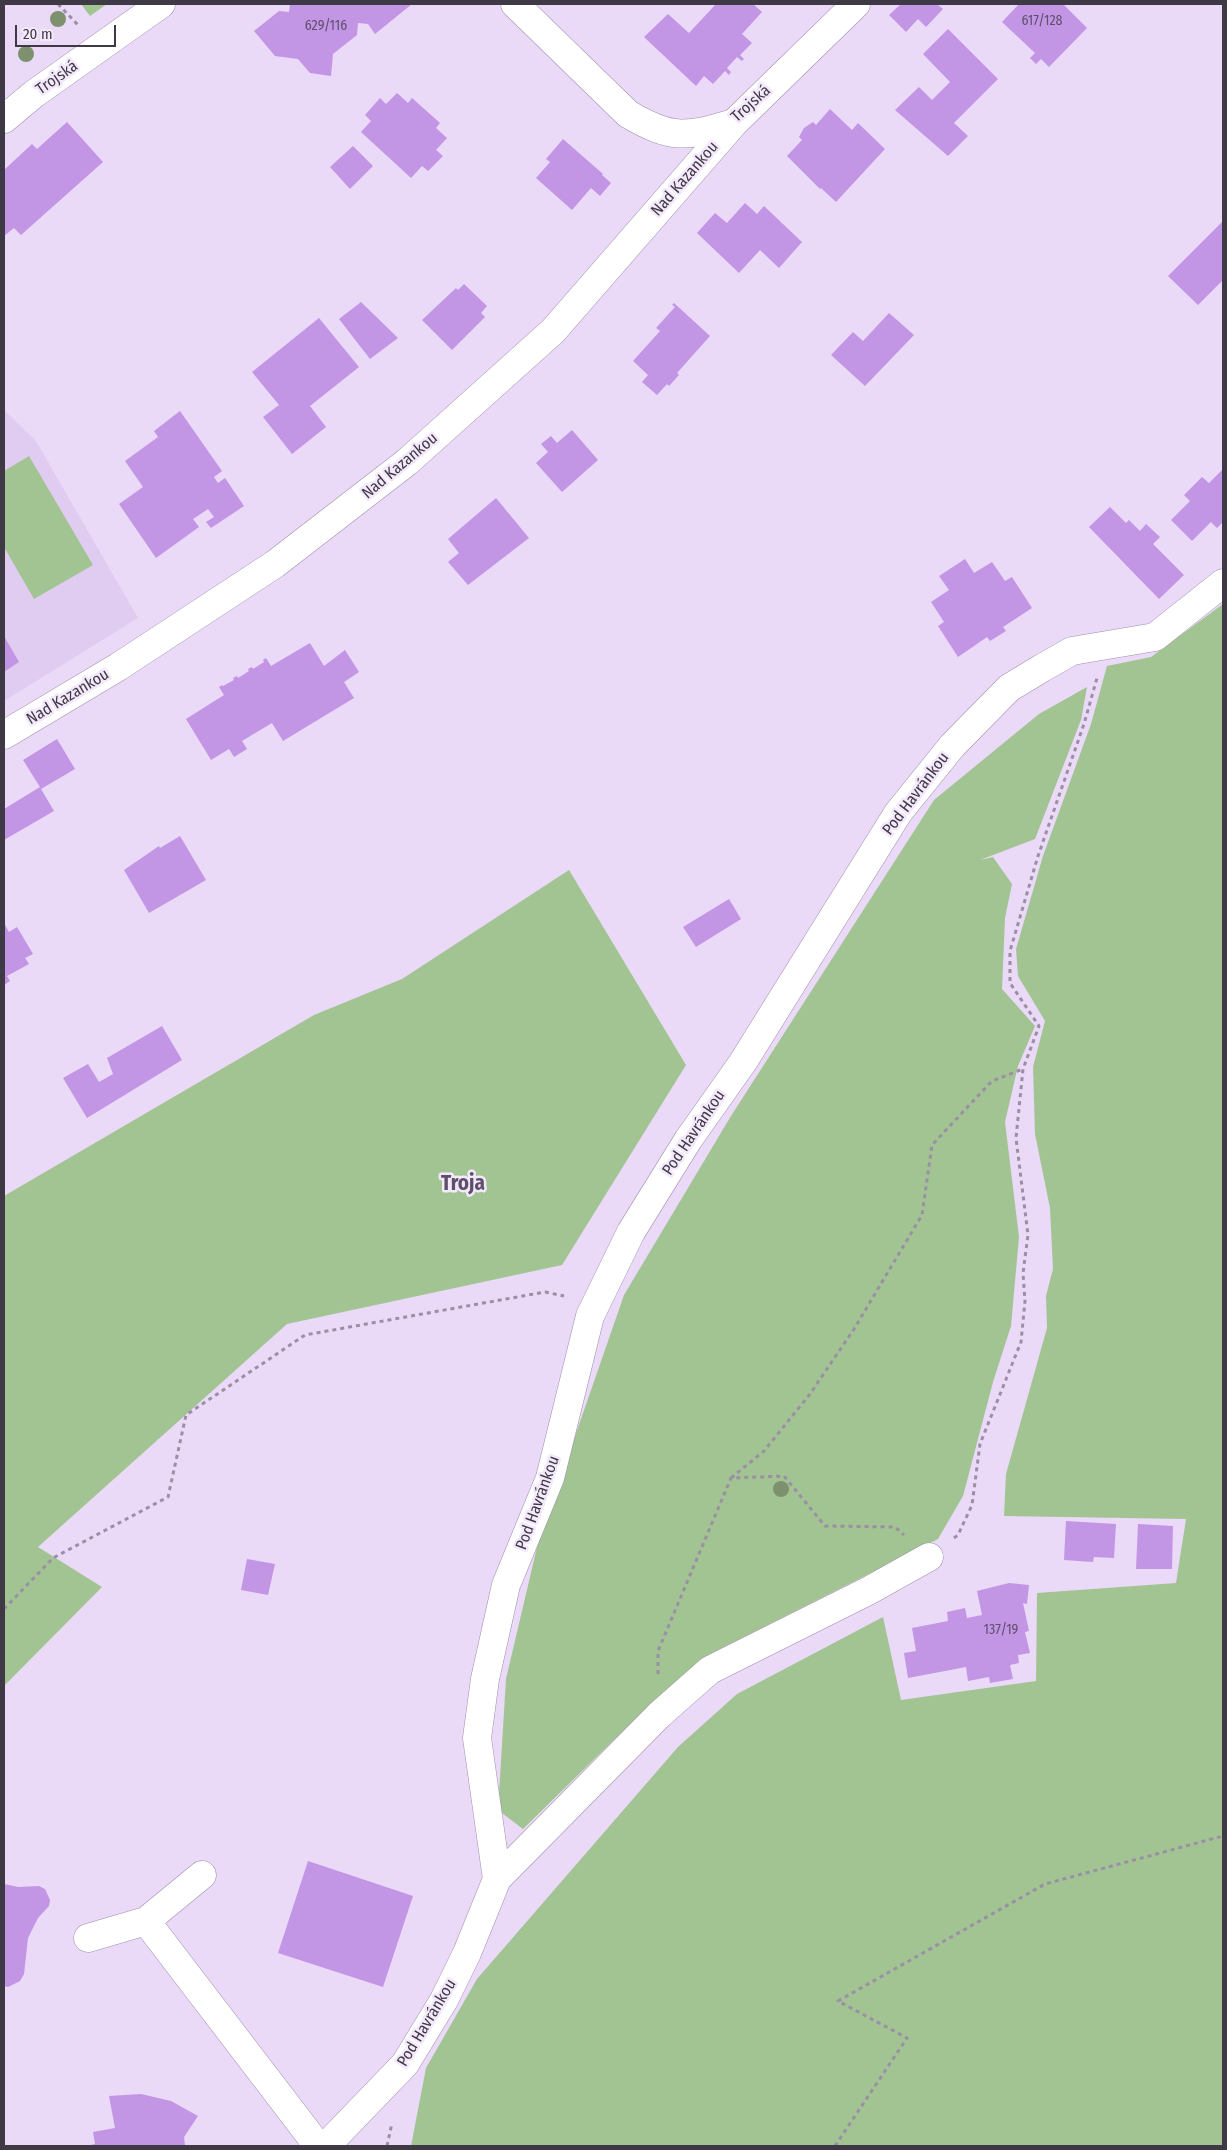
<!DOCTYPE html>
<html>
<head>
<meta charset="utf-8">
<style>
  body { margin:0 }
  #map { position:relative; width:1227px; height:2150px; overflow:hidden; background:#ead9f7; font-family:"Fira Sans Condensed",sans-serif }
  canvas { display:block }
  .frame { position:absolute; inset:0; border:5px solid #3f3945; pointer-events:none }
  .scale { position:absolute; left:15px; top:25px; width:101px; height:22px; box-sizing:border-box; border:2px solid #3f3945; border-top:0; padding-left:6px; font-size:15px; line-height:18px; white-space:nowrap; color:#3f3945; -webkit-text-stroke:4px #f3e9fb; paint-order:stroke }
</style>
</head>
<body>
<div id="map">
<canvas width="1227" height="2150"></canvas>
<div class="frame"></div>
<div class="scale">20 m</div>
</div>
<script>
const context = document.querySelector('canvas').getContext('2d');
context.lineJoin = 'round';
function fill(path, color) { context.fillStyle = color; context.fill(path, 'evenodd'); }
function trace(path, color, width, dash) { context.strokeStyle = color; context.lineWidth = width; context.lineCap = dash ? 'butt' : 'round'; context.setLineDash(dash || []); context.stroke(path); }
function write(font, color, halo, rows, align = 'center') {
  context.font = font + ' "Fira Sans Condensed",sans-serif'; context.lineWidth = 5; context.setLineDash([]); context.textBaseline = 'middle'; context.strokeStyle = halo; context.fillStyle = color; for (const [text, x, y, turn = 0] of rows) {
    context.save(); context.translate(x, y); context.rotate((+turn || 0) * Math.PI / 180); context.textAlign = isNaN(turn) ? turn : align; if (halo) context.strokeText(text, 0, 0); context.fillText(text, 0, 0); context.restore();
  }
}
const built = new Path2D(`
  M4 410 36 441 138 618 4 701Z`);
const green = new Path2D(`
  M81 4H107L90 16Z
  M29 456 93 565 34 599 4 547V471Z
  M1223 604V2146H411L426 2068 477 1979 678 1747 737 1694 883 1617 901 1700 1036 1681 1037 1593 1176 1583 1186 1519 1004 1516 1006 1474 1047 1328 1046 1296 1053 1269 1050 1208 1035 1134 1033 1067 1045 1021 1018 976 1016 949 1043 856 1091 724 1107 666 1151 657Z
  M1087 687 1081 720 1035 839 980 860 993 857 1012 884 1005 918 1002 989 1035 1026 1018 1066 1005 1122 1019 1237 1011 1326 993 1382 963 1496 938 1539 714 1652 639 1715 523 1829 498 1810 506 1679 538 1543 624 1295 731 1116 934 800 1039 714Z
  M569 870 686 1065 562 1265 287 1324 38 1547 102 1587 4 1686V1196L314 1015 402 979Z`);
const building = new Path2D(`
  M290 4H412L375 34 368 24 358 23 357 35 333 54 331 76 310 73 298 59 275 56 254 31 279 11 289 12Z
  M716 4H753L762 12 742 34 752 43 740 55 744 59 742 61 737 57 727 68 731 72 729 75 725 71 713 84 704 76 696 86 644 37 668 14 689 33Z
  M901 4H937L943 9 926 27 918 19 906 32 889 15Z
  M1019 4H1063L1087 28 1049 67 1041 59 1036 64 1030 58 1035 53 1002 22Z
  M948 29 998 79 954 123 968 136 948 156 895 110 919 87 932 100 950 82 923 54Z
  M397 93 408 103 412 98 440 123 436 128 447 138 436 150 443 156 428 171 422 166 411 178 361 132 371 121 365 115 380 98 386 104Z
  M830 109 852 130 858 123 885 149 836 202 821 188 820 189 787 156 802 140 799 137 804 128 813 122 816 125Z
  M67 122 103 162 21 235 14 228 4 236V170L32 144 37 149Z
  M563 139 603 174 602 175 611 183 600 196 591 188 572 210 536 178 550 162 546 159Z
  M353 146 373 166 350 189 330 167Z
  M745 203 757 214 764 206 802 242 779 268 760 250 739 273 697 233 715 213 727 223Z
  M1223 221V280L1198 305 1168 276Z
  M464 284 487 306 481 313 485 317 452 350 422 320 456 288 458 290Z
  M361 302 398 338 370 359 339 319Z
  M674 303 710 336 677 373 679 375 669 386 667 384 657 395 642 382 648 375 633 361 660 331 656 328 675 307 672 305Z
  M889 313 914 335 865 386 831 355 853 332 863 341Z
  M319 318 359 367 310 406 326 427 292 454 263 417 279 405 252 372Z
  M180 411 222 471 214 477 218 483 225 478 244 506 211 528 206 522 214 517 208 509 193 519 199 527 156 558 119 504 143 487 125 461 158 437 154 431Z
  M572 430 598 460 562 492 536 463 548 452 541 444 551 436 557 443Z
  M1223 469V522L1217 528 1211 522 1192 541 1171 520 1190 501 1184 495 1202 477 1209 483Z
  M496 498 529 538 468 585 448 562 459 553 448 539Z
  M1110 507 1126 523 1129 520 1140 531 1146 524 1160 537 1153 544 1184 575 1159 599 1089 527Z
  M965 559 974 573 992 562 1005 581 1012 577 1032 608 1003 627 1006 631 990 641 987 637 958 657 938 626 944 622 931 602 949 590 939 576Z
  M4 636 19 662 4 672Z
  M310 643 324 666 345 650 359 672 344 682 354 698 283 741 272 723 242 741 247 749 234 757 229 749 211 760 186 719 224 695 219 687 222 685 223 686 234 680 233 678 237 676 238 678 249 671 248 669 252 667 253 669 264 662 263 660 266 658 271 666Z
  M57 739 75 769 41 789 54 811 4 840V809L40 787 23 760Z
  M180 836 206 880 149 913 124 870 159 846 160 848Z
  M729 899 741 919 696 947 683 927Z
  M4 923 9 932 17 927 33 954 25 958 29 964 7 976 10 981 4 985Z
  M162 1026 182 1060 87 1118 63 1078 88 1064 99 1082 113 1074 107 1058Z
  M1066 1521 1116 1524 1114 1558 1094 1557 1093 1562 1064 1560Z
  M1138 1524 1173 1526 1172 1569H1136Z
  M247 1559 275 1564 268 1595 241 1590Z
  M1009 1583 1029 1585 1027 1604 1023 1603 1029 1631 1025 1632 1030 1653 1018 1655 1019 1663 1010 1665 1013 1679 990 1683 989 1677 968 1681 966 1667 908 1678 904 1653 916 1651 912 1628 948 1621 947 1612 965 1608 967 1618 982 1615 977 1591Z
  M308 1861 413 1896 383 1987 278 1953Z
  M4 1884 18 1887 39 1886 45 1889 50 1900 49 1906 38 1918 28 1938 24 1974 20 1981 8 1987 4 1986Z
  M141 2094 171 2101 198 2116 184 2137 185 2146H86L95 2144 93 2132 115 2128 109 2096Z`);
const path = new Path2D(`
  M58 4 78 25
  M731 1478 764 1451 810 1394 854 1329 922 1215 932 1145 992 1081 1023 1069
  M954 1538 958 1535 972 1505 980 1444 1021 1342 1025 1301 1023 1273 1028 1235 1016 1138 1023 1069 1039 1026 1010 983V951L1038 856 1084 724 1097 678
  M4 1609 53 1558 168 1497 186 1415 305 1335 545 1292 564 1296
  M658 1674V1651L731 1478 784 1476 825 1526 895 1527 904 1535
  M387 2146 392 2123
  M835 2146 907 2038 838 2001 1045 1884 1223 1836`);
const minor = new Path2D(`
  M515 4 628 114C672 140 687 137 734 123
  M4 119 34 94 161 4
  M4 735 118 667 275 564 407 462 553 331 734 123 856 4
  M497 1879 477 1738 485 1679 506 1585 550 1478 590 1316 631 1232 688 1140 743 1062 898 813 952 746 1009 688 1042 668 1072 651 1155 637 1223 583
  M146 1921 318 2146
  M88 1938 146 1921 202 1875
  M326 2146 405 2064 444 2000 467 1953 497 1879 659 1715 710 1670 868 1591 929 1557`);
const trees = [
  [58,19],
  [26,54],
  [781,1489]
];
const numberNames = [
  ["617/128",1042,21],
  ["629/116",326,26],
  ["137/19",1001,1630]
];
const streetNames = [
  ["Trojská",57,78,-35],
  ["Trojská",751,104,-42],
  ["Nad Kazankou",685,179,-49],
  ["Nad Kazankou",400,466,-40],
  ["Nad Kazankou",68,697,-31],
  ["Pod Havránkou",916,794,-53],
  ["Pod Havránkou",694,1133,-56],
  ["Pod Havránkou",538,1503,-70],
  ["Pod Havránkou",427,2023,-59]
];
const districtNames = [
  ["Troja",463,1184]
];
fill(built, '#e1ccf1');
fill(green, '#a1c492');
fill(building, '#c395e5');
trace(minor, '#9e8fab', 29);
trace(path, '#9b8fa5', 3, [4, 4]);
trace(minor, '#fff', 28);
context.fillStyle = '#7d916f';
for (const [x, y] of trees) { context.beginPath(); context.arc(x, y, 8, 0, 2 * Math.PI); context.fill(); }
write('14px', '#60506d', null, numberNames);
write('16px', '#3f3945', '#f3e9fb', streetNames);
write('bold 21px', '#5e506a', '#f3e9fb', districtNames);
</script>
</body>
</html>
